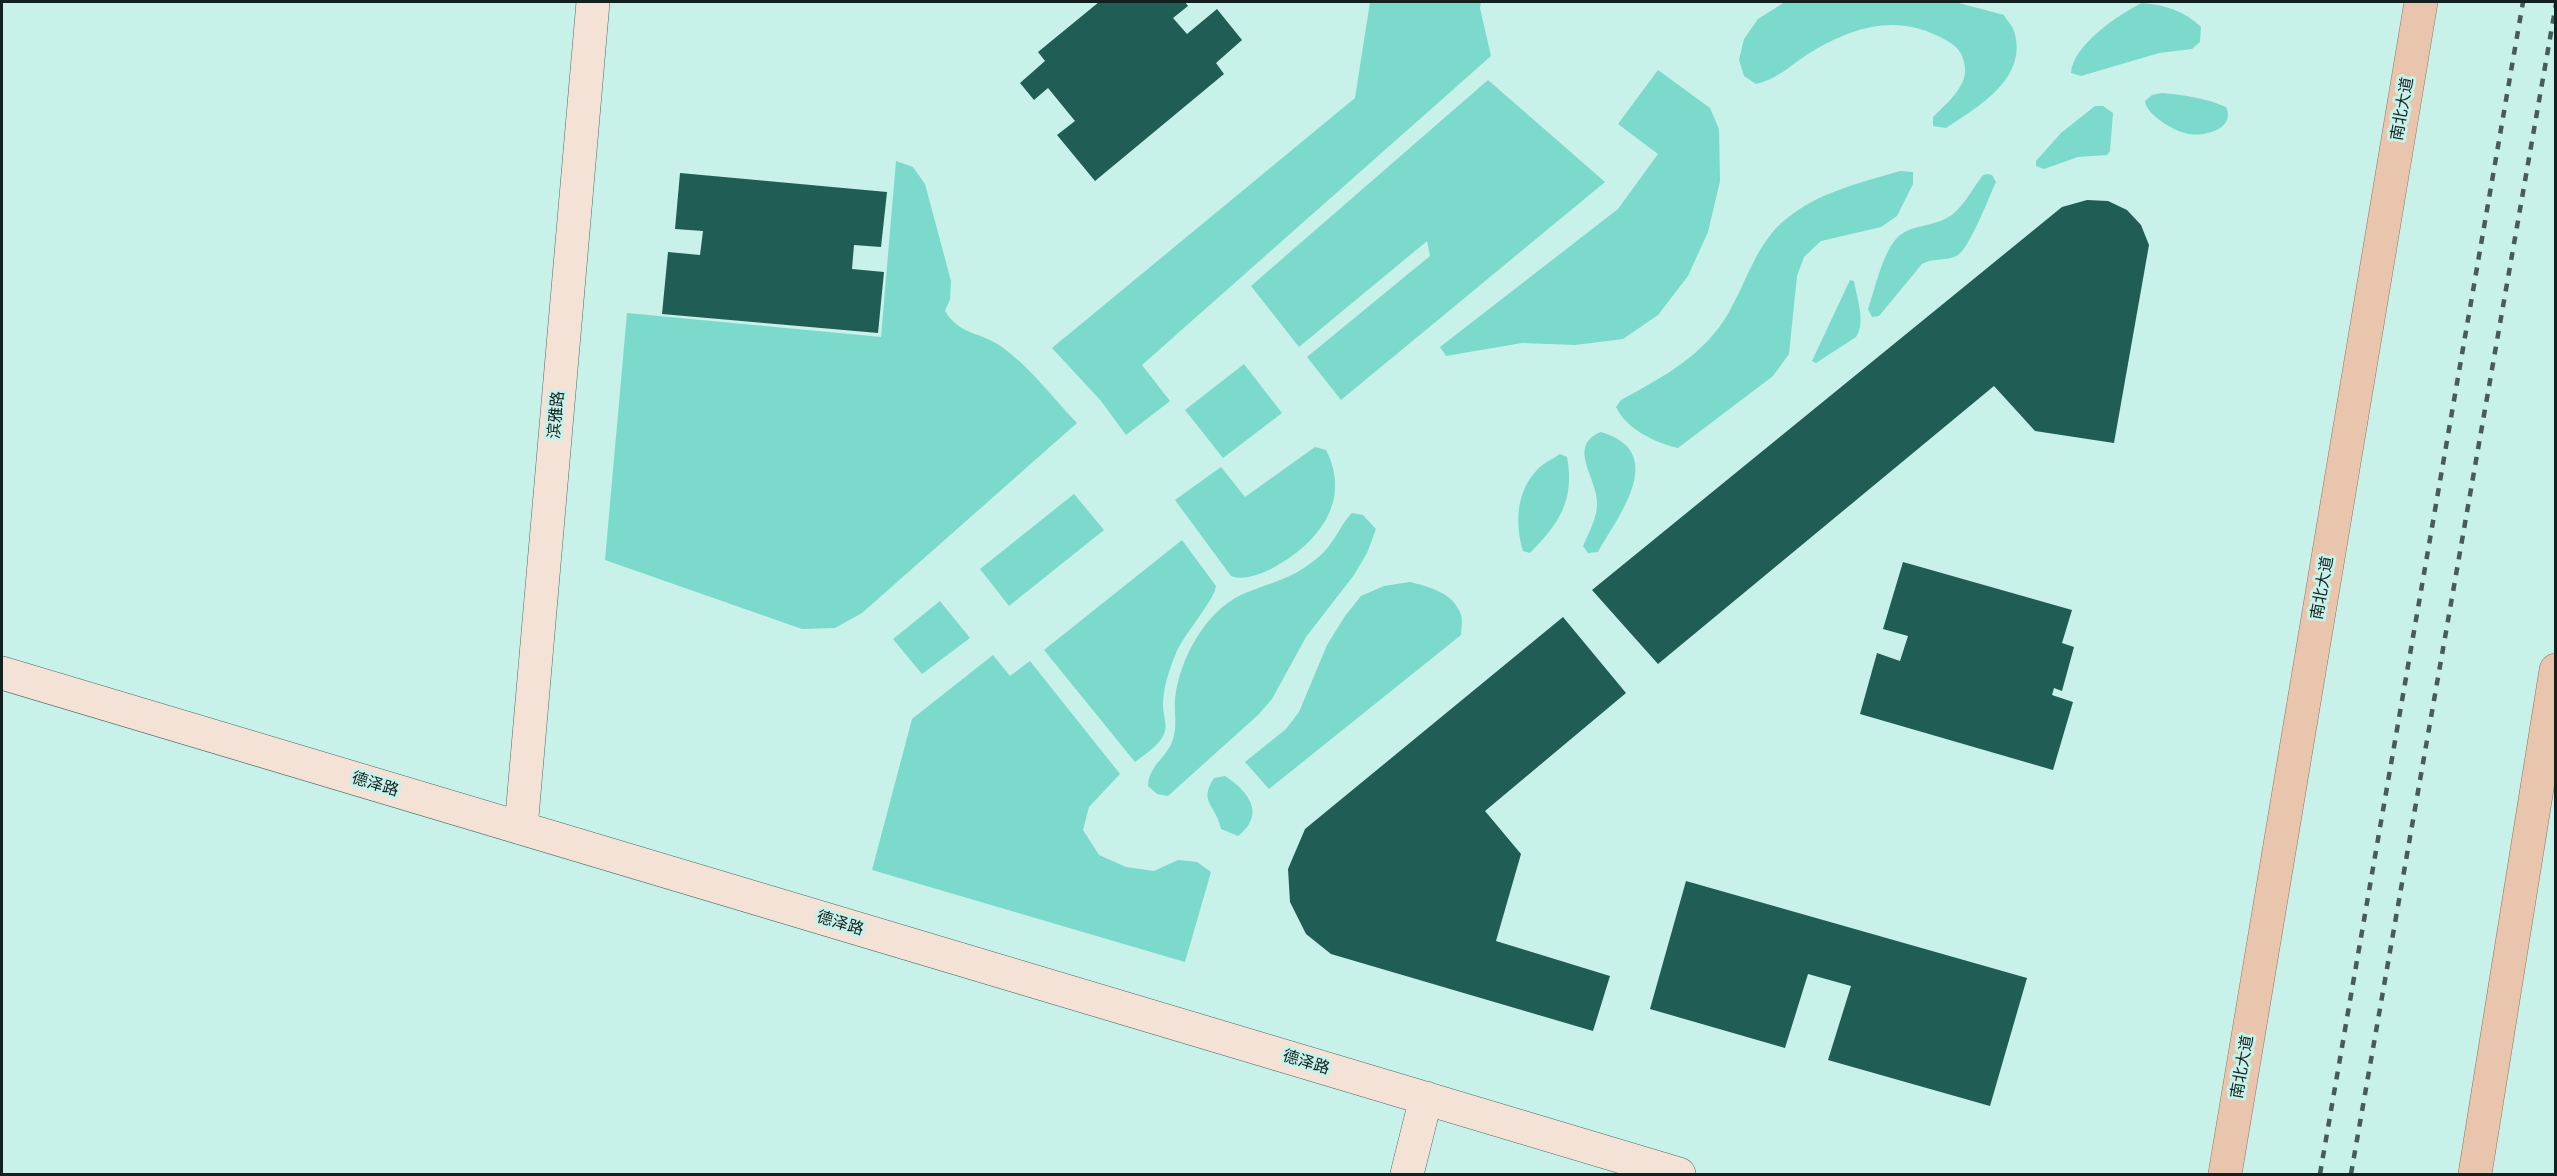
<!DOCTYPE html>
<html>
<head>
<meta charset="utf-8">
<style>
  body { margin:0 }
  #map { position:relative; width:2557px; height:1176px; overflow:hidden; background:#c7f1e9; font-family:"Varela Round",sans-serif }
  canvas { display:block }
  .frame { position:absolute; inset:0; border:3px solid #12211f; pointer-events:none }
</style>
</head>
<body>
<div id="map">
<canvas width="2557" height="1176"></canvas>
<div class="frame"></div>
</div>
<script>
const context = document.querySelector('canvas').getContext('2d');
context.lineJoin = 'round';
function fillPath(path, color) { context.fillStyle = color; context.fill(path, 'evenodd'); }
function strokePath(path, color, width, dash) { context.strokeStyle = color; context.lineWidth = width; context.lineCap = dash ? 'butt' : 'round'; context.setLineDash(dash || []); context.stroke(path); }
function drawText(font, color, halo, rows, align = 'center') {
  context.font = font + ' "Varela Round","Noto Sans SC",sans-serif'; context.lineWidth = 6; context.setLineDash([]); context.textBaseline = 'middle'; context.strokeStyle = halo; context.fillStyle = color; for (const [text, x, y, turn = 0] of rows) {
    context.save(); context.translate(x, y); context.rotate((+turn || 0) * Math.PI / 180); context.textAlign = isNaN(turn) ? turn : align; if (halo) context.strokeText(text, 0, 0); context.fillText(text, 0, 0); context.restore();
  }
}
fillPath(new Path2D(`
  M 1370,2 L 1481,2 L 1480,8 L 1491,56 L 1142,365 L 1170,401 L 1126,435 L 1101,401 L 1052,348 L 1355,98 Z
  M 1785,2 L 1955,2 L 2004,15 C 2007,20 2012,26 2014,31 C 2029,78 1978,107 1946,128 L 1933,126 L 1933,117 C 1945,105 1967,87 1965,68 C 1963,49 1954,44 1938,36 C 1893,13 1848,29 1808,54 C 1790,66 1777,79 1756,84 L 1744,76 L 1739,60 L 1744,39 L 1758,19 Z
  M 2142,3 C 2165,5 2185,11 2201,27 L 2200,42 L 2192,49 L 2159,53 L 2081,76 L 2071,73 C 2073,45 2119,14 2142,3 Z
  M 1658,70 L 1710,108 L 1719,129 L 1720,181 L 1708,232 L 1688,276 L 1658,315 L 1623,339 L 1575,345 L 1522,343 L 1446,356 L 1440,347 L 1618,209 L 1658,154 L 1618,124 Z
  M 1488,80 L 1605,182 L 1341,400 L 1307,357 L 1430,256 L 1427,241 L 1299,347 L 1251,286 Z
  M 2162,93 C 2184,95 2206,98 2226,107 C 2236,128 2206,137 2189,134 C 2175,132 2146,115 2145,101 L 2152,95 Z
  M 2095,106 L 2103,106 L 2113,113 L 2110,151 L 2107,155 L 2078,157 L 2044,169 L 2036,166 L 2036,161 L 2061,133 Z
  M 896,161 L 913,167 L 925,184 L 951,281 L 950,299 L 945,311 C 960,336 982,332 1002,347 C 1030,367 1053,398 1077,423 L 862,613 L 835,628 L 802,629 L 605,560 L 627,313 L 881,337 Z
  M 1900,171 L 1913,172 L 1913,184 L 1897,216 L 1881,227 L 1821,241 L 1804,257 L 1797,276 L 1789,354 L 1773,376 L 1678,448 C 1656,443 1626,429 1616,407 L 1621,400 C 1663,377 1705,355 1729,312 C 1747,281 1757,242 1786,219 C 1819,192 1860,183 1900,171 Z
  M 1987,174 L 1992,175 L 1996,182 C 1989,197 1970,247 1958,255 C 1947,262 1933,257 1922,264 L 1879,316 L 1872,317 L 1868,309 C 1875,289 1882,255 1896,239 C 1908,225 1931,227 1947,218 C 1962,210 1973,188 1983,175 Z
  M 1850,280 L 1854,281 C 1857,299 1866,322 1856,337 L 1816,363 L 1812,361 Z
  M 1244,364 L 1282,413 L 1223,458 L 1185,410 Z
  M 1601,432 C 1669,452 1619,515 1598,552 L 1588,553 L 1583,546 C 1589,532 1598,517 1597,501 C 1596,477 1567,445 1601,432 Z
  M 1315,447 L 1326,450 C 1353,503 1316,545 1271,569 C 1260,574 1243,581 1231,576 L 1175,500 L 1221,467 L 1245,497 Z
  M 1560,454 L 1567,457 C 1575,500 1559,524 1530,553 L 1523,551 C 1515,523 1516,492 1537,470 C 1543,463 1553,459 1560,454 Z
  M 1074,494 L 1104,530 L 1009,606 L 980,569 Z
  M 1352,513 L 1363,515 L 1376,529 L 1367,553 L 1354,575 L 1306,637 L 1272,699 L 1258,715 L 1168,796 L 1157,794 L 1148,786 C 1149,763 1170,757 1174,735 C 1177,724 1174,711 1175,699 C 1179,660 1205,612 1241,595 C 1262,585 1285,581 1304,568 C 1313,562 1326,552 1331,543 C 1339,533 1342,523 1352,513 Z
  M 1182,540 L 1216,586 C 1214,601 1184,634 1176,653 C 1169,670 1163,688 1163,706 C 1163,715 1168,726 1164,734 C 1159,746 1145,754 1135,762 L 1044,650 Z
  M 1410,582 C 1430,587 1454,593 1461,615 C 1463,620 1461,629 1461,635 L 1269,789 L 1245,762 L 1286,729 L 1299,712 L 1327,645 L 1345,616 L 1361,596 L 1384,586 Z
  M 940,601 L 970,638 L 922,674 L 893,639 Z
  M 993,655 L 1010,676 L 1030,661 L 1120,774 L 1089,807 L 1083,830 L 1099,855 L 1126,867 L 1154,871 L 1178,860 L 1197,862 L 1211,872 L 1185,962 L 872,870 L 912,719 Z
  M 1225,776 C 1249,792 1266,814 1238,836 L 1221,829 C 1216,804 1198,803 1214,778 Z`), '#7bdacb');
fillPath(new Path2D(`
  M 1099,2 L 1185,2 L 1188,6 L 1173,18 L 1187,34 L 1217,9 L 1242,40 L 1216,63 L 1224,74 L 1095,181 L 1057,135 L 1075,121 L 1048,88 L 1034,100 L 1020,83 L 1045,61 L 1038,52 Z
  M 680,173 L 887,192 L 881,247 L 854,245 L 852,269 L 884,272 L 878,333 L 662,314 L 668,252 L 700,255 L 703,231 L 675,229 Z
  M 2087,200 L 2108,201 L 2127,210 L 2141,225 L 2149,245 L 2114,443 L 2035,431 L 1994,386 L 1658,664 L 1592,590 L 2062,207 Z
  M 1903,562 L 2072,610 L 2062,643 L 2074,647 L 2062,691 L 2054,688 L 2052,695 L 2073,702 L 2053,770 L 1860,714 L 1877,653 L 1900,661 L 1908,636 L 1883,629 Z
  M 1563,617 L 1626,693 L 1485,811 L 1521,854 L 1496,941 L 1610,976 L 1593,1031 L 1331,954 L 1306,934 L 1290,902 L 1288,869 L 1305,829 Z
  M 1686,881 L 2027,978 L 1990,1106 L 1828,1060 L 1851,986 L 1808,974 L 1785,1048 L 1650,1009 Z`), '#205d54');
const secondary = new Path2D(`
  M 2,673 L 1679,1174
  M 521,828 L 593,2
  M 1407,1174 L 1426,1098`);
const primary = new Path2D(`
  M 2225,1174 L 2421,2
  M 2475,1174 L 2556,670`);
strokePath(secondary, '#486e67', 34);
strokePath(primary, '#957258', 34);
strokePath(secondary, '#f4e2d6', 33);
strokePath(primary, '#e9c5ad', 33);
strokePath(new Path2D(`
  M 2320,1174 L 2523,2
  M 2351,1174 L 2556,4`), '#465c59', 4.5, [8, 8]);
drawText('16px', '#12211f', '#c7f1e9', [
  ["南北大道",2403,109,-80],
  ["滨雅路",557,415,-85],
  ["南北大道",2323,588,-80],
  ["德泽路",375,785,17],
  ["德泽路",840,924,17],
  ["德泽路",1306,1063,17],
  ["南北大道",2243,1067,-80]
]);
</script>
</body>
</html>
